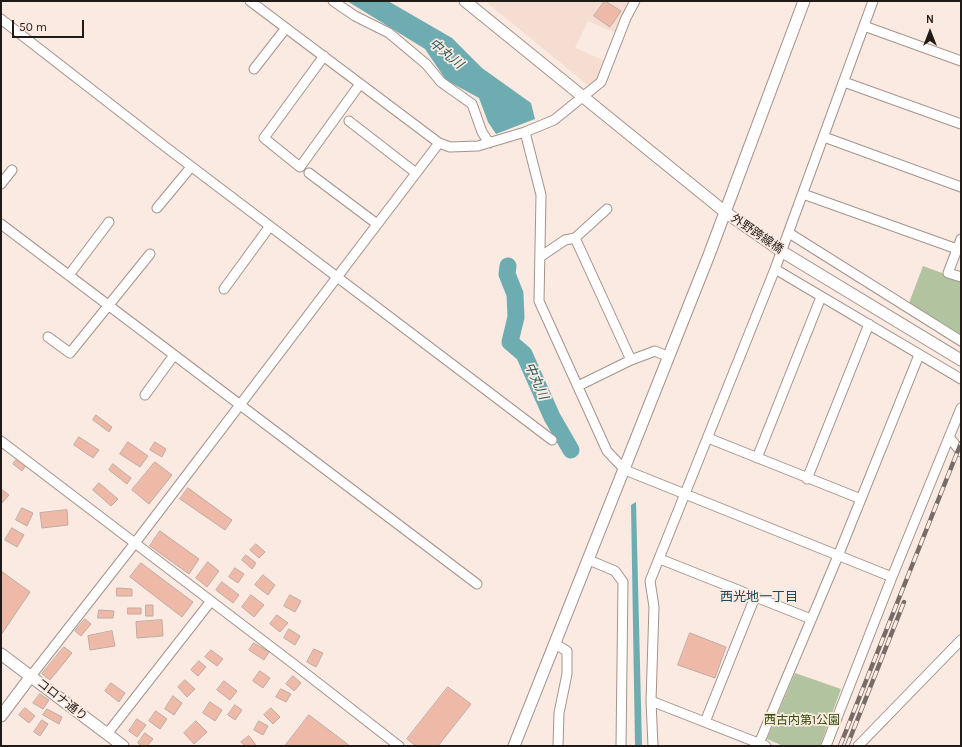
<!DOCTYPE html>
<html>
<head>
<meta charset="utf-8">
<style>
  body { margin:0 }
  #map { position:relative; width:962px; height:747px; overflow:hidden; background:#fbeae1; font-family:Karla,sans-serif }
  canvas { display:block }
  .frame { position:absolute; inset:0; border:2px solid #211b18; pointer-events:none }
  .north { position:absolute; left:910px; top:12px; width:40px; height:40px; -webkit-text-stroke:3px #fbeae1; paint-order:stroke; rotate:0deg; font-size:11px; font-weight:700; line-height:16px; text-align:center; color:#211b18 }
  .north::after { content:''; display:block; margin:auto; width:14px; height:18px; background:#211b18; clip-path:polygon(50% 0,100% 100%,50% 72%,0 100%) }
  .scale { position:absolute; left:12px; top:20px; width:72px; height:18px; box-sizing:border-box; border:2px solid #211b18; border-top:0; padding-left:5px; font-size:12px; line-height:14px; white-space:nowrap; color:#211b18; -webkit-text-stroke:3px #fbeae1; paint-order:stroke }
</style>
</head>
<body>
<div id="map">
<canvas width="962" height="747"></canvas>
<div class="frame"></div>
<div class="north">N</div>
<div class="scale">50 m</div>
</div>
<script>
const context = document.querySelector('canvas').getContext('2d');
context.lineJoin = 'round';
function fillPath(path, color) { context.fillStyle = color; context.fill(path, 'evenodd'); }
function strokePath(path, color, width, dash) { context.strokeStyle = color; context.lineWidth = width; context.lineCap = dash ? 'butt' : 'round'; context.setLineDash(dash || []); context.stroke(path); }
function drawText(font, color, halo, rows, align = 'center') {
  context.font = font + ' Karla,"Noto Sans JP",sans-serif'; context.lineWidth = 3.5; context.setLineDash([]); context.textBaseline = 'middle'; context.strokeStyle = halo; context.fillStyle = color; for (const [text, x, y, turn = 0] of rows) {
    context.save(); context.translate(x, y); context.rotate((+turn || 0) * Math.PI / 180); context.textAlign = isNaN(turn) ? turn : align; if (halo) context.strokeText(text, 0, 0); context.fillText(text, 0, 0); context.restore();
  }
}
fillPath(new Path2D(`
  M 485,1 L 631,1 L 617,33 L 588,21 L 575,48 L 606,61 L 600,79 L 590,87 Z`), '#f6ddd2');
fillPath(new Path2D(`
  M 923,266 L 961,280 L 961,336 L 909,303 Z
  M 795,673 L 841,689 L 820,746 L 783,746 L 767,739 Z`), '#b1c49f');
fillPath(new Path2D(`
  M 347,1 L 388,1 L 452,38 L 482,68 L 531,103 L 535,119 L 496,134 L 488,122 L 479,98 L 446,80 L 425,49 Z
  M 636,502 L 642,746 L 635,746 L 631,505 Z`), '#6dadb1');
strokePath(new Path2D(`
  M 508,266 L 507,274 L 515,294 L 516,317 L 510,342 L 524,354 L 552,417 L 571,450`), '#6dadb1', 17);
const building = new Path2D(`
  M 605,1 L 621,11 L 610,27 L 594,16 Z
  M 96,415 L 112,427 L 109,432 L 93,420 Z
  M 79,437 L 99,450 L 93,458 L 74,445 Z
  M 128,442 L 148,456 L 140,467 L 120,454 Z
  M 155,442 L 166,449 L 162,457 L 150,450 Z
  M 18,458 L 26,465 L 22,471 L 13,464 Z
  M 155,462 L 172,475 L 149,504 L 132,490 Z
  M 113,464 L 131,478 L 127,484 L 109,470 Z
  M 99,483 L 118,499 L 111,506 L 93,490 Z
  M 188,488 L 232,520 L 225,530 L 180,499 Z
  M 1,489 L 9,495 L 1,504 Z
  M 22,508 L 33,513 L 27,526 L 16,520 Z
  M 67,510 L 68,525 L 42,528 L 40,513 Z
  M 12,528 L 24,535 L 17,547 L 5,540 Z
  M 160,531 L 199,559 L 189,574 L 150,546 Z
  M 256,544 L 265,552 L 259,558 L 250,550 Z
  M 246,555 L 256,563 L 252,569 L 242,560 Z
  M 208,562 L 219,571 L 207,587 L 196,578 Z
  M 141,563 L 193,602 L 182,617 L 130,577 Z
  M 235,568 L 244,574 L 238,583 L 229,577 Z
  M 1,571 L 30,592 L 1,635 Z
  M 263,575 L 275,585 L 268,595 L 255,585 Z
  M 222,582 L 239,595 L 233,603 L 216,590 Z
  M 117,588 L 132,589 L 132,596 L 117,596 Z
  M 251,595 L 264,605 L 254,617 L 242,607 Z
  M 290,595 L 301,601 L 295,612 L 284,606 Z
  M 146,605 L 153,605 L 153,616 L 146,616 Z
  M 128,608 L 141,608 L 141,614 L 128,614 Z
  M 99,610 L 114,611 L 113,618 L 98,618 Z
  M 277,615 L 288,623 L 280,632 L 270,624 Z
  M 85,619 L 91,624 L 81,636 L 75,631 Z
  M 162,620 L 163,636 L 137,638 L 136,622 Z
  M 289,629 L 300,636 L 295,645 L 284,638 Z
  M 112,631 L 115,646 L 90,650 L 88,636 Z
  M 690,633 L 726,647 L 715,678 L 678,665 Z
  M 254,643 L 269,652 L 264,660 L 249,650 Z
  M 64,647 L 72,653 L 50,680 L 42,674 Z
  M 314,649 L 323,653 L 316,667 L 307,662 Z
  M 211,650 L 223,659 L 217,666 L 205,657 Z
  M 199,661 L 206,667 L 198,676 L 191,670 Z
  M 260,671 L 270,678 L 263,688 L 253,681 Z
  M 293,676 L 301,683 L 294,691 L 286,684 Z
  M 185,680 L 195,689 L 187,697 L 178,687 Z
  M 224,681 L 237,691 L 230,700 L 217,690 Z
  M 111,683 L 125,693 L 119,702 L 105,691 Z
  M 448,687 L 471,704 L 438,746 L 416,746 L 407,739 Z
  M 281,689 L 291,694 L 286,702 L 276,697 Z
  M 40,694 L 49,700 L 43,709 L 33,703 Z
  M 173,696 L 182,703 L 174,715 L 165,709 Z
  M 210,702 L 222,710 L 215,721 L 203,713 Z
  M 235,705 L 242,710 L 235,720 L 228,715 Z
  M 25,708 L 35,716 L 29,723 L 19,715 Z
  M 271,708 L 280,717 L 273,724 L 264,715 Z
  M 47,709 L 62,717 L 59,724 L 43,715 Z
  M 156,711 L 167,719 L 160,729 L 149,721 Z
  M 309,715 L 350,746 L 285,746 Z
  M 137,719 L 146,725 L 137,737 L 129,731 Z
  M 42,720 L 48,724 L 40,736 L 34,732 Z
  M 196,721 L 207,732 L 194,744 L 184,733 Z
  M 259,721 L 268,726 L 263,735 L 254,730 Z
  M 145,733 L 153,739 L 147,746 L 141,746 L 138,743 Z
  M 249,736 L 256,745 L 255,746 L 245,746 L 241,742 Z`);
fillPath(building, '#eebaa7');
strokePath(building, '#bdaca5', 1);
const minor = new Path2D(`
  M 250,1 L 439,143 L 450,147 L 478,146 L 525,132 L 554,120 L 601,82 L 626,18 L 635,1
  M 333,1 L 355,16 L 389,33 L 426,64 L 441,82 L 472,104 L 482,132 L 489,143
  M 873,1 L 775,269 L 961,379
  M 1,19 L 167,148 L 552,440
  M 864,26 L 961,61
  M 324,56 L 264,138 L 300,167 L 360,84
  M 254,69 L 286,28
  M 844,82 L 961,124
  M 349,121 L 416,173
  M 525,132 L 541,195 L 539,301 L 607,451 L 625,470 L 892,577
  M 824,137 L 961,187
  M 309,173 L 377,224
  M 1,184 L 12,170
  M 803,194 L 957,249
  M 157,208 L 191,167
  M 1,224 L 477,584
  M 789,233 L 961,341
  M 575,238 L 631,360
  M 961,239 L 948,273 L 961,277
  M 540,257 L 565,240 L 575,238 L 607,209
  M 69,275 L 109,222
  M 224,289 L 270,226
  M 48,337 L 70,353 L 150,254
  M 578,386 L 631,360 L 655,351 L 669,357
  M 145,395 L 174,355
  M 949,437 L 961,452
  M 708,438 L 861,499
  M 1,441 L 295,665 L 399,746
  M 757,458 L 821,297
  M 807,479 L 869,324
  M 660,559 L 811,619
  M 589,560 L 615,571 L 623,582 L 621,746
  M 555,644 L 567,651 L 567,674 L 559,713 L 558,746
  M 31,676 L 135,543 L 439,143
  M 651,701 L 766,746
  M 705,722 L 755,597
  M 107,734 L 211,601
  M 653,746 L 651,701 L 654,607 L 650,581 L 775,269
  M 758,746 L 838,556 L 919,355
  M 826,746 L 892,577 L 961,408
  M 858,746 L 961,640`);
const tertiary = new Path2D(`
  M 465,1 L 725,212 L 781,251 L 961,360
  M 1,654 L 123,746
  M 1,716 L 31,676
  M 514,746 L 709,255 L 804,1`);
strokePath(minor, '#a3938c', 11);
strokePath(tertiary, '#a3938c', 13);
strokePath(minor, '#fff', 9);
strokePath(tertiary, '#fff', 11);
const rail = new Path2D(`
  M 840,746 L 961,443
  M 847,746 L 904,602`);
strokePath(rail, '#776c67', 4.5);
strokePath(rail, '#fbeae1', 3, [9]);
drawText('12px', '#211b18', '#fbeae1', [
  ["外野跨線橋",757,234,34],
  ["コロナ通り",62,700,38]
]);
drawText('12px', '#304b07', '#fbeae1', [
  ["西古内第1公園",802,721]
]);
drawText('italic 13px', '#275d61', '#fbeae1', [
  ["中丸川",446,54,39],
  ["中丸川",536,381,66]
]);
drawText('13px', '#174c5b', '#fbeae1', [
  ["西光地一丁目",759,597]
]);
</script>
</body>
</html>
